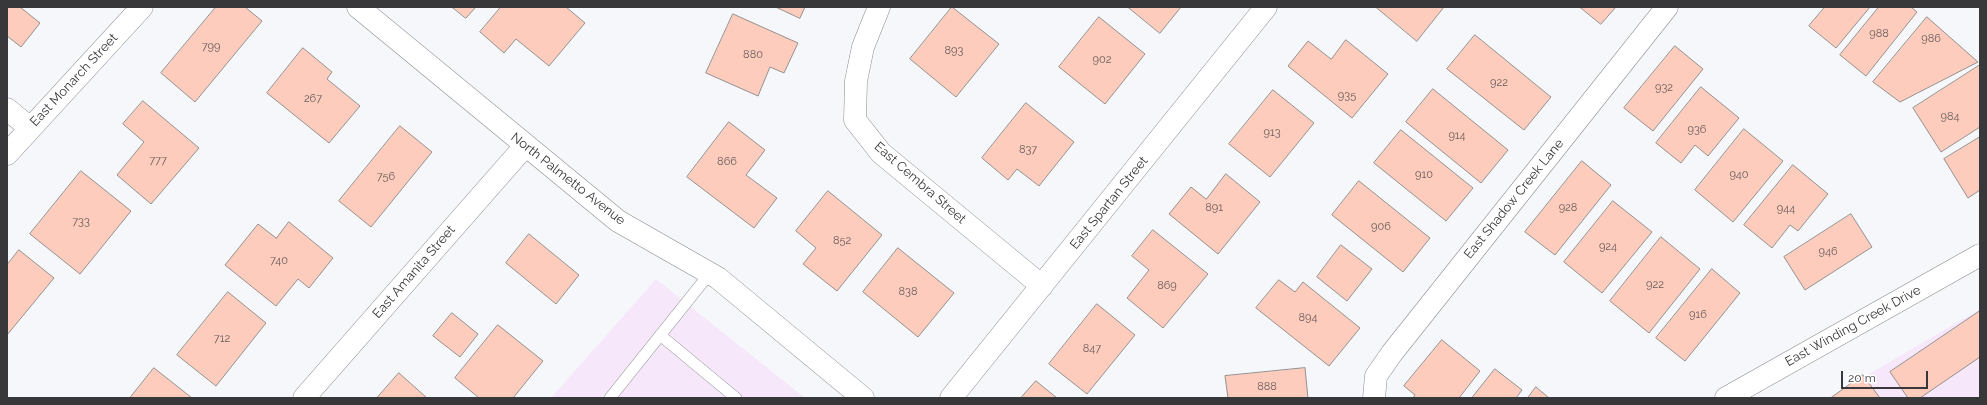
<!DOCTYPE html>
<html>
<head>
<meta charset="utf-8">
<style>
  body { margin:0 }
  #map { position:relative; width:1987px; height:405px; overflow:hidden; background:#f6f7fa; font-family:Raleway,sans-serif }
  canvas { display:block }
  .frame { position:absolute; inset:0; border:8px solid #38383a; pointer-events:none }
  .scale { position:absolute; left:1841px; top:371px; width:87px; height:18px; box-sizing:border-box; border:2px solid #38383a; border-top:0; padding-left:5px; font-size:12px; line-height:14px; white-space:nowrap; color:#38383a; -webkit-text-stroke:3px #fff; paint-order:stroke }
</style>
</head>
<body>
<div id="map">
<canvas width="1987" height="405"></canvas>
<div class="frame"></div>
<div class="scale">20 m</div>
</div>
<script>
const context = document.querySelector('canvas').getContext('2d');
context.lineJoin = 'round';
function fillPath(path, color) { context.fillStyle = color; context.fill(path, 'evenodd'); }
function strokePath(path, color, width, dash) { context.strokeStyle = color; context.lineWidth = width; context.lineCap = dash ? 'butt' : 'round'; context.setLineDash(dash || []); context.stroke(path); }
function drawText(font, color, halo, rows, align = 'center') {
  context.font = font + ' Raleway,sans-serif'; context.lineWidth = 3.5; context.setLineDash([]); context.textBaseline = 'middle'; context.strokeStyle = halo; context.fillStyle = color; for (const [text, x, y, turn = 0] of rows) {
    context.save(); context.translate(x, y); context.rotate((+turn || 0) * Math.PI / 180); context.textAlign = isNaN(turn) ? turn : align; if (halo) context.strokeText(text, 0, 0); context.fillText(text, 0, 0); context.restore();
  }
}
fillPath(new Path2D(`
  M 656,279 L 805,398 L 551,398 Z
  M 1980,309 L 1980,398 L 1828,398 Z`), '#f7e7fa');
const building = new Path2D(`
  M 7,7 L 20,7 L 40,23 L 21,47 L 7,36 Z
  M 216,7 L 245,7 L 262,21 L 195,102 L 161,73 Z
  M 452,7 L 476,7 L 466,18 Z
  M 501,7 L 566,7 L 585,23 L 549,66 L 516,39 L 504,53 L 480,32 Z
  M 776,7 L 805,7 L 800,18 Z
  M 952,7 L 999,44 L 956,97 L 910,59 Z
  M 1128,7 L 1181,7 L 1160,33 Z
  M 1376,7 L 1444,7 L 1417,41 Z
  M 1580,7 L 1616,7 L 1601,24 Z
  M 1825,7 L 1870,7 L 1836,48 L 1809,26 Z
  M 1879,7 L 1911,7 L 1917,12 L 1866,76 L 1840,55 Z
  M 733,14 L 798,43 L 784,73 L 770,67 L 758,96 L 706,73 Z
  M 1099,17 L 1145,54 L 1105,104 L 1059,67 Z
  M 1927,17 L 1978,62 L 1900,102 L 1873,82 Z
  M 1475,35 L 1551,97 L 1524,130 L 1447,69 Z
  M 1346,40 L 1388,74 L 1352,118 L 1288,66 L 1308,41 L 1331,59 Z
  M 1675,46 L 1703,69 L 1653,131 L 1624,108 Z
  M 303,48 L 332,72 L 327,79 L 360,106 L 329,143 L 267,93 Z
  M 1980,65 L 1980,127 L 1941,152 L 1913,108 Z
  M 1701,87 L 1739,118 L 1708,156 L 1695,145 L 1681,163 L 1656,143 Z
  M 1433,89 L 1508,150 L 1481,183 L 1406,122 Z
  M 1273,90 L 1314,123 L 1270,177 L 1229,144 Z
  M 143,101 L 199,148 L 151,204 L 117,175 L 144,142 L 123,124 Z
  M 1026,103 L 1074,142 L 1039,186 L 1017,169 L 1008,180 L 982,158 Z
  M 729,122 L 765,150 L 746,175 L 777,198 L 754,228 L 687,177 Z
  M 400,126 L 432,152 L 371,227 L 339,201 Z
  M 1744,129 L 1783,161 L 1733,222 L 1695,190 Z
  M 1401,130 L 1473,188 L 1446,221 L 1374,163 Z
  M 1980,137 L 1980,190 L 1968,198 L 1944,159 Z
  M 1582,161 L 1611,185 L 1555,255 L 1525,232 Z
  M 1793,165 L 1828,194 L 1798,231 L 1790,225 L 1772,248 L 1744,225 Z
  M 81,171 L 131,211 L 80,274 L 30,234 Z
  M 1226,174 L 1260,202 L 1218,254 L 1169,214 L 1191,187 L 1206,199 Z
  M 1359,181 L 1430,238 L 1403,272 L 1332,215 Z
  M 828,191 L 882,235 L 837,291 L 803,264 L 816,248 L 796,231 Z
  M 1613,201 L 1652,232 L 1602,293 L 1564,262 Z
  M 1851,214 L 1872,247 L 1805,290 L 1784,257 Z
  M 289,222 L 333,258 L 309,288 L 298,279 L 276,306 L 225,265 L 258,224 L 276,238 Z
  M 1153,230 L 1208,274 L 1163,328 L 1127,298 L 1149,270 L 1132,256 Z
  M 529,234 L 579,275 L 556,304 L 506,263 Z
  M 1661,237 L 1700,269 L 1649,333 L 1610,301 Z
  M 1341,245 L 1372,269 L 1347,301 L 1317,277 Z
  M 898,248 L 954,293 L 918,337 L 863,292 Z
  M 19,250 L 54,278 L 7,335 L 7,265 Z
  M 1712,269 L 1740,293 L 1685,361 L 1656,338 Z
  M 1279,280 L 1295,292 L 1303,282 L 1360,328 L 1329,366 L 1256,308 Z
  M 228,292 L 266,323 L 216,386 L 177,355 Z
  M 1097,304 L 1135,335 L 1087,394 L 1049,364 Z
  M 1980,311 L 1980,357 L 1920,398 L 1908,398 L 1890,372 Z
  M 452,313 L 478,334 L 460,357 L 433,336 Z
  M 498,325 L 543,361 L 513,398 L 479,398 L 455,378 Z
  M 1442,340 L 1480,371 L 1459,398 L 1413,398 L 1415,395 L 1404,386 Z
  M 154,368 L 192,398 L 130,398 Z
  M 1305,368 L 1308,398 L 1228,398 L 1225,376 Z
  M 1495,369 L 1522,390 L 1516,398 L 1472,398 Z
  M 399,373 L 427,398 L 377,398 Z
  M 1863,375 L 1880,398 L 1831,398 Z
  M 1036,381 L 1057,398 L 1021,398 Z
  M 1536,387 L 1549,398 L 1528,398 Z`);
fillPath(building, '#fdccbd');
strokePath(building, '#93908e', 1);
const service = new Path2D(`
  M 660,335 L 736,398
  M 610,398 L 710,273`);
const minor = new Path2D(`
  M 358,7 L 618,221 L 718,278 L 863,398
  M 879,7 L 863,47 L 856,81 L 855,120 L 881,153 L 1042,286
  M 7,109 L 30,128
  M 7,154 L 142,7
  M 304,398 L 525,146
  M 951,398 L 1266,7
  M 1374,398 L 1376,376 L 1392,353 L 1667,7
  M 1726,398 L 1980,255`);
strokePath(service, '#898a8d', 12);
strokePath(minor, '#898a8d', 23);
strokePath(service, '#fff', 11);
strokePath(minor, '#fff', 22);
drawText('11px', '#695d5b', null, [
  ["988",1879,34],
  ["986",1931,39],
  ["799",211,47],
  ["893",954,51],
  ["880",753,55],
  ["902",1102,60],
  ["922",1499,83],
  ["932",1664,88],
  ["935",1347,96],
  ["267",313,99],
  ["984",1950,117],
  ["936",1697,130],
  ["913",1272,133],
  ["914",1457,136],
  ["837",1028,150],
  ["777",158,161],
  ["866",727,162],
  ["910",1424,175],
  ["940",1739,175],
  ["756",386,177],
  ["891",1214,208],
  ["928",1568,208],
  ["944",1786,209],
  ["733",81,222],
  ["906",1381,227],
  ["852",842,241],
  ["924",1608,247],
  ["946",1828,252],
  ["740",279,261],
  ["922",1655,285],
  ["869",1167,286],
  ["838",908,292],
  ["916",1698,315],
  ["894",1308,318],
  ["712",222,339],
  ["847",1092,349],
  ["888",1267,387]
]);
drawText('13px', '#38383a', '#fff', [
  ["East Monarch Street",74,80,-47],
  ["North Palmetto Avenue",568,179,38],
  ["East Cembra Street",920,183,41],
  ["East Shadow Creek Lane",1514,199,-51],
  ["East Spartan Street",1109,203,-51],
  ["East Amanita Street",414,272,-49],
  ["East Winding Creek Drive",1853,326,-29]
]);
</script>
</body>
</html>
